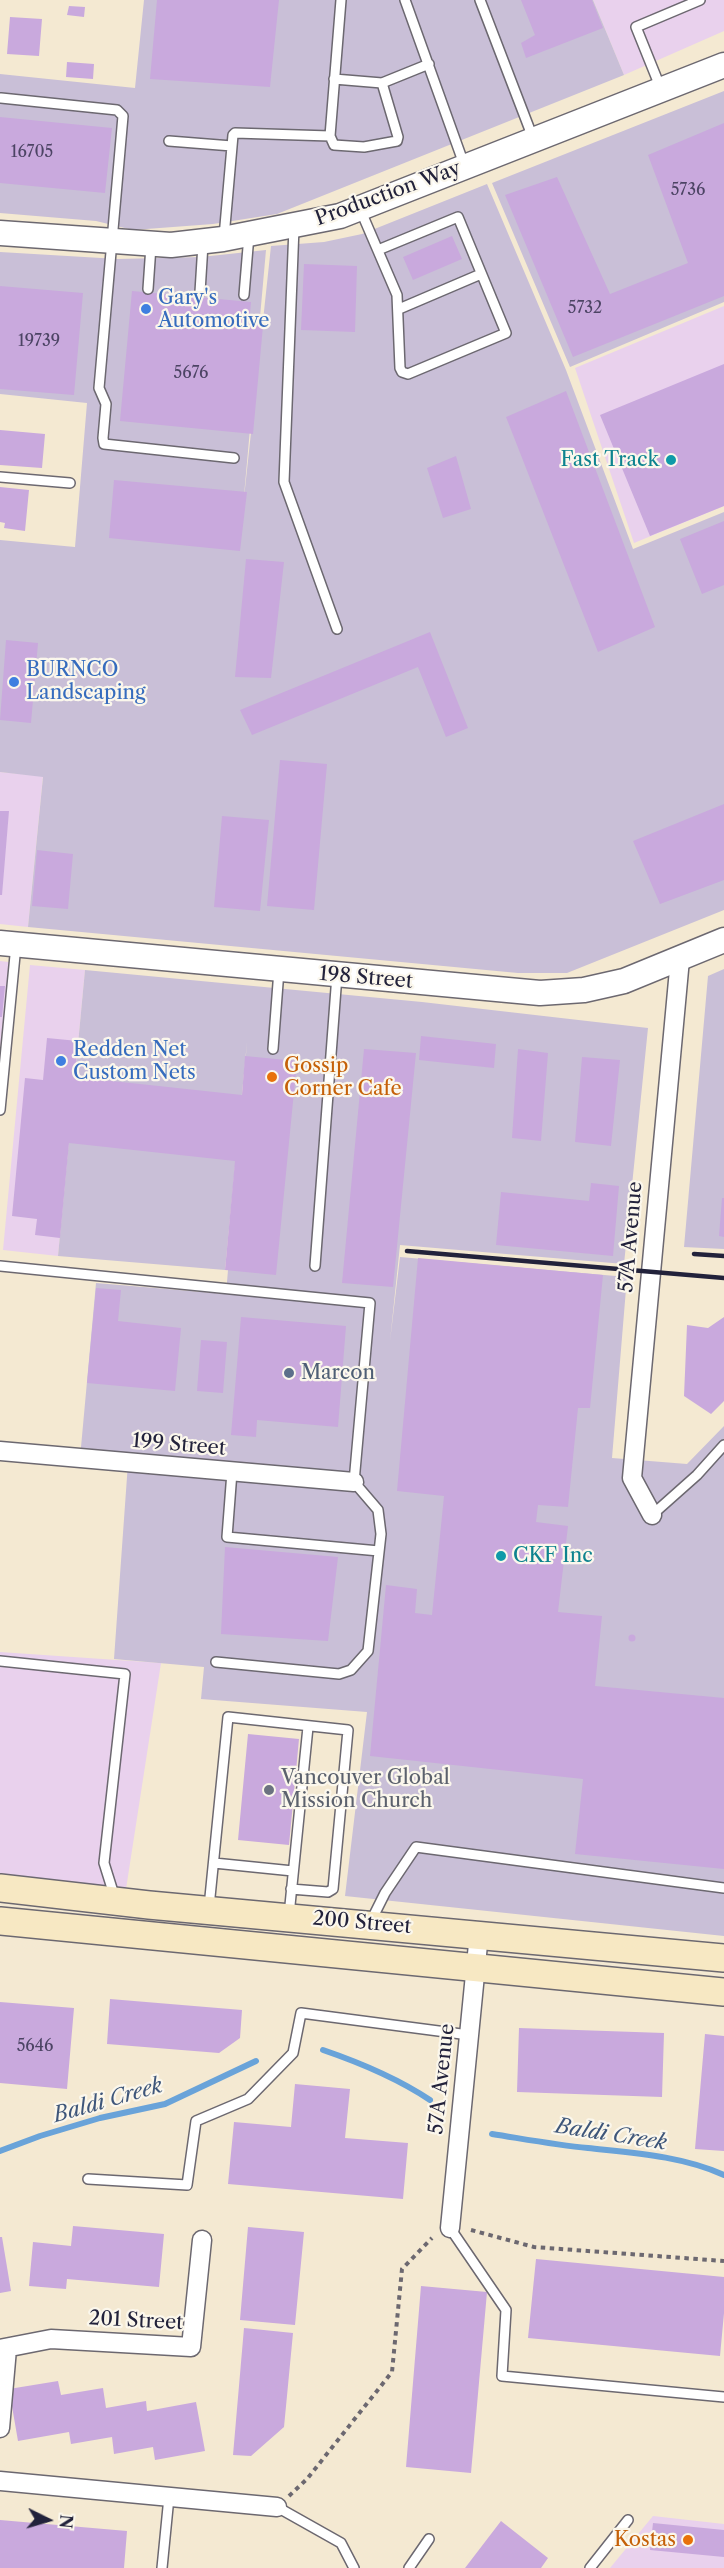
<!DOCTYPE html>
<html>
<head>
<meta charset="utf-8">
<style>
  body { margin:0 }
  #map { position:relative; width:724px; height:2568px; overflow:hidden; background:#f4e9d2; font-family:"Libre Caslon Text",serif }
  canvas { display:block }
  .north { position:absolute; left:18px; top:2490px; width:60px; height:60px; -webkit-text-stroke:4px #fbf7ec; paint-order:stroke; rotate:95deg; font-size:16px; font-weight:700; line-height:24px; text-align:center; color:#22223b }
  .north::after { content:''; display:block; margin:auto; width:21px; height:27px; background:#22223b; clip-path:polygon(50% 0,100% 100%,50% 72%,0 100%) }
</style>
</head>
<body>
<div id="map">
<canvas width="724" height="2568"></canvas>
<div class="north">N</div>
</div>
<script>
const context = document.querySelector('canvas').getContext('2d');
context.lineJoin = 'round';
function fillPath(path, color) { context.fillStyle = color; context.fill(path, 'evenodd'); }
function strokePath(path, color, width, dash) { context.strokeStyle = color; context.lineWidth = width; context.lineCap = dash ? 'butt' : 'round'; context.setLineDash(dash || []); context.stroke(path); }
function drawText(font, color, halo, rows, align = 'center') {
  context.font = font + ' "Libre Caslon Text",serif'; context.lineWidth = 4.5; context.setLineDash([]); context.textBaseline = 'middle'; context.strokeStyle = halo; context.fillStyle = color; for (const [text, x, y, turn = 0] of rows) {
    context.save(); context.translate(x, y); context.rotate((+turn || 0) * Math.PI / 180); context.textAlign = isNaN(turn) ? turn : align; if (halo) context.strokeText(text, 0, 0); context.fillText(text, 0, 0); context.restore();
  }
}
fillPath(new Path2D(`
  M 593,0 L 724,0 L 724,31 L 624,75 Z
  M 724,306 L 724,506 L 634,543 L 575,368 Z
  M 0,772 L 43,776 L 28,927 L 0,924 Z
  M 0,961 L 9,962 L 0,1052 Z
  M 30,965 L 85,970 L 58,1256 L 3,1250 Z
  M 0,1652 L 161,1663 L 126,1889 L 0,1877 Z
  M 653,2516 L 724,2524 L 724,2568 L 610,2568 Z`), '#e9d1ed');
fillPath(new Path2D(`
  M 144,0 L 593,0 L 624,75 L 277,214 L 213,224 L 133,230 L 96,221 L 0,213 L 0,74 L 135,88 Z
  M 724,91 L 724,302 L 570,367 L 492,183 Z
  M 487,184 L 566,370 L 633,549 L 724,512 L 724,910 L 567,973 L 518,973 L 28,927 L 43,777 L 0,772 L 0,540 L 75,547 L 87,403 L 0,394 L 0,252 L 118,259 L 201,257 L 266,250 L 243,507 L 271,246 L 324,242 L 362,234 Z
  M 724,969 L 724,1249 L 684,1247 L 708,976 Z
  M 85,970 L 422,1002 L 648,1028 L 624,1264 L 400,1245 L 390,1341 L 400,1257 L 627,1277 L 612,1458 L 687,1464 L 724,1426 L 724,1936 L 345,1896 L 367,1712 L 201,1699 L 204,1667 L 114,1659 L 128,1463 L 80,1458 L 96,1283 L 226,1294 L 247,1042 L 225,1270 L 58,1256 Z`), '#c9bfd7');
strokePath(new Path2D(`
  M 323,2050 C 361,2063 397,2078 430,2100
  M 492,2134 C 524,2139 556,2145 588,2148 C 634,2153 682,2156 724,2175
  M 0,2151 L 40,2136 L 100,2118 L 165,2104 L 256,2061`), '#69a3d9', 6);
fillPath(new Path2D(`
  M 157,0 L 279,0 L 270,87 L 150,79 Z
  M 521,0 L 592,0 L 603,28 L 526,58 L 521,43 L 535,35 Z
  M 69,6 L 85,7 L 84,17 L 67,15 Z
  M 10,17 L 42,19 L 39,56 L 7,54 Z
  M 67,62 L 94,64 L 93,79 L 66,77 Z
  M 0,117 L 112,128 L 105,193 L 0,183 Z
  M 724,123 L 724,296 L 573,357 L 505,195 L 557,177 L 610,294 L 688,263 L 648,155 Z
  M 452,236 L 462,259 L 413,280 L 403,257 Z
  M 304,264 L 357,266 L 355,332 L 301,330 Z
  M 0,286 L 83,293 L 74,395 L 0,389 Z
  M 132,291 L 251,302 L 249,325 L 263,326 L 253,434 L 120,421 Z
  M 724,364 L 724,506 L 650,536 L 600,415 Z
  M 566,391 L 655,627 L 598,652 L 506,417 Z
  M 0,430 L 45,434 L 42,468 L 0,465 Z
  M 456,456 L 471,509 L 443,518 L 427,468 Z
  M 114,480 L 247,492 L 240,551 L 109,538 Z
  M 0,487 L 29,490 L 25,531 L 4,528 L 5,523 L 0,522 Z
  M 724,521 L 724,585 L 702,594 L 680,539 Z
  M 246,559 L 284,562 L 271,678 L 235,677 Z
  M 430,632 L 468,728 L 446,737 L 418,667 L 252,735 L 240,710 Z
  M 6,640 L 38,643 L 31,723 L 0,720 Z
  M 280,760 L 327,764 L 314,910 L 267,906 Z
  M 724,804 L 724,880 L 660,904 L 633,841 Z
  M 0,811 L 9,811 L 2,895 L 0,895 Z
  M 222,816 L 269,820 L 260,911 L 214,907 Z
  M 37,850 L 73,854 L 68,909 L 32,906 Z
  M 0,986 L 5,986 L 2,1017 L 0,1017 Z
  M 421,1036 L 496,1044 L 494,1068 L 419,1060 Z
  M 47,1038 L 78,1041 L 75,1077 L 242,1095 L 245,1056 L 297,1061 L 276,1275 L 225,1270 L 235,1161 L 69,1143 L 60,1238 L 35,1235 L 37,1219 L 12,1216 L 25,1078 L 43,1080 Z
  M 364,1049 L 416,1053 L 393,1287 L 342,1283 Z
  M 518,1049 L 548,1053 L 541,1141 L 512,1138 Z
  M 582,1057 L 620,1060 L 611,1146 L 575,1142 Z
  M 591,1183 L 619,1186 L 613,1256 L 496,1245 L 501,1192 L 589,1201 Z
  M 722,1198 L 724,1198 L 724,1237 L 719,1236 Z
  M 418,1258 L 603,1275 L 590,1408 L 578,1408 L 568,1507 L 538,1505 L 536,1522 L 568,1526 L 558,1612 L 602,1616 L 595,1686 L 724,1698 L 724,1869 L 575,1854 L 583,1779 L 370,1756 L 386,1585 L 417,1589 L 415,1613 L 432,1615 L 444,1496 L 397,1491 Z
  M 96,1288 L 121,1290 L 118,1321 L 181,1328 L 175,1391 L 87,1383 Z
  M 241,1317 L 346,1326 L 338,1427 L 257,1420 L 256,1437 L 231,1435 Z
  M 724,1317 L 724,1401 L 711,1414 L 684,1396 L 687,1325 L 708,1328 Z
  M 201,1340 L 227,1342 L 223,1393 L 197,1391 Z
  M 225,1547 L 338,1557 L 328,1641 L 221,1634 Z
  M628.5 1638a3.5 3.5 0 1 1 7 0a3.5 3.5 0 1 1-7 0Z
  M 248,1734 L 299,1739 L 289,1845 L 238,1840 Z
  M 110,1999 L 242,2010 L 240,2038 L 219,2053 L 107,2044 Z
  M 0,2002 L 74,2008 L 67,2089 L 0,2083 Z
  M 519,2028 L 664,2033 L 662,2097 L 517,2092 Z
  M 705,2034 L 724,2036 L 724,2151 L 695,2149 Z
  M 295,2084 L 350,2089 L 345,2138 L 408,2143 L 403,2199 L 228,2184 L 234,2122 L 291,2127 Z
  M 73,2226 L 164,2234 L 159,2287 L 67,2279 L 66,2289 L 29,2286 L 33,2242 L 71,2246 Z
  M 248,2227 L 304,2232 L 295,2325 L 240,2320 Z
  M 0,2237 L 2,2237 L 11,2291 L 0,2293 Z
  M 536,2259 L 724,2277 L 724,2313 L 720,2356 L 528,2338 Z
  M 421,2286 L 487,2292 L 471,2473 L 406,2467 Z
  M 244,2328 L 293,2333 L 284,2427 L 251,2456 L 233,2455 Z
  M 58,2381 L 61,2395 L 103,2388 L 106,2408 L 146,2401 L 147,2411 L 196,2402 L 205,2451 L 155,2460 L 153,2447 L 114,2454 L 112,2437 L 71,2444 L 69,2432 L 18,2441 L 9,2389 Z
  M 0,2520 L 127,2531 L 124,2568 L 0,2568 Z
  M 501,2521 L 548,2558 L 541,2568 L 465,2568 Z
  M 653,2523 L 724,2530 L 724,2557 L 650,2550 Z`), '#c9a9dd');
const service = new Path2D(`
  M 405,0 L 465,167
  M 480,0 L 533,138
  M 334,79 L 382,83 L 429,64
  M 661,89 L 636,27 L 700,0
  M 1,98 L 117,110 L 123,116 L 99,388 L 106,404 L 103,438 L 104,444 L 234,458
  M 330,136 L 334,145 L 364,147 L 397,141 L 398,137 L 382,83
  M 169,141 L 232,146
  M 360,209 L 397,295 L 400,368 L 402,372 L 408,374 L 506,333 L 458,217 L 378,250
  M 294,227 L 284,482 L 337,629
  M 224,237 L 233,135 L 235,133 L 330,136 L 341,0
  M 148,289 L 151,246
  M 200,292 L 203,244
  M 244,295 L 249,235
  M 399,309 L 481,274
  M 0,477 L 70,483
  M 273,1049 L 279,970
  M 0,1110 L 16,945
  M 0,1266 L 370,1303 L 354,1482 L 378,1510 L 381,1534 L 368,1651 L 351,1670 L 339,1674 L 216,1662
  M 315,1266 L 337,975
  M 232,1472 L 227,1537 L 379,1551
  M 652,1515 L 697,1475 L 724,1445
  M 0,1661 L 125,1674 L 104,1863 L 115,1898
  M 214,1863 L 293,1871
  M 209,1907 L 228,1717 L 348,1730 L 333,1889 L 328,1892 L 291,1889
  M 289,1915 L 308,1727
  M 370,1923 L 385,1893 L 416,1847 L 724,1888
  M 88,2179 L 187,2185 L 196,2121 L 248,2099 L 293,2053 L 301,2013 L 469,2035
  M 450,2228 L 506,2310 L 502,2376 L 724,2397
  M 277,2507 L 341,2543 L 354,2568
  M 162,2568 L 169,2497
  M 409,2568 L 429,2539
  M 590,2568 L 628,2520`);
const minor = new Path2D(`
  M 0,1451 L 354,1482
  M 652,1515 L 632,1478 L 680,959
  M 450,2228 L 479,1934
  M 0,2349 L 51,2339 L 191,2347 L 202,2240
  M 0,2428 L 7,2349
  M 0,2481 L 277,2507`);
const tertiary = new Path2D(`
  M 0,233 L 171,245 L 223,239 L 340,216 L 724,65
  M 0,943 L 540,993 L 584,990 L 624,981 L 724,940`);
const secondary = new Path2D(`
  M 0,1888 L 149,1905 L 724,1958
  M 0,1921 L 724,1992`);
strokePath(service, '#6c6870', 12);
strokePath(minor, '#6c6870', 21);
strokePath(tertiary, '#6c6870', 27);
strokePath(secondary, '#6c6870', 30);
strokePath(new Path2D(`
  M 471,2230 L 534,2247 L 724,2261
  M 289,2496 L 307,2479 L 392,2372 L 402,2269 L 432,2238`), '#6c6870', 4, [4.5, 4.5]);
strokePath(service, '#fff', 9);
strokePath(minor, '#fff', 18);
strokePath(tertiary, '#fff', 24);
strokePath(secondary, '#f7e8c3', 27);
strokePath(new Path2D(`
  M 407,1251 L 724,1278
  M 694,1254 L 724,1256`), '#22223b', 4.5);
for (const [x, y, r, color] of [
  [146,309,6,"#3f7fe0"],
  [671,460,6,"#0f9aa8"],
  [14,682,6,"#3f7fe0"],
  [61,1061,6,"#3f7fe0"],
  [272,1077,6,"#e8710a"],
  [289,1373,6,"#5c6f8a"],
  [501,1556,6,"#0f9aa8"],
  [269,1790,6,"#6b7280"],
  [688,2540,6,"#e8710a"]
]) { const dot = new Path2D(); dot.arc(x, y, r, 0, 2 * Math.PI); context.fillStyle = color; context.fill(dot); strokePath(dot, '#fbf7ec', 2); }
drawText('16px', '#4c4464', null, [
  ["16705",32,152],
  ["5736",688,190],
  ["5732",585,308],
  ["19739",39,341],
  ["5676",191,373],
  ["5646",35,2046]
]);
drawText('20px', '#22223b', '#fbf7ec', [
  ["Production Way",388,194,-20],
  ["198 Street",366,978,5],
  ["57A Avenue",631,1237,-85],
  ["199 Street",179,1445,5],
  ["200 Street",362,1923,5],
  ["57A Avenue",442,2079,-84],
  ["201 Street",136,2321,3]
]);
drawText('20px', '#366cbe', '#fbf7ec', [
  ["Gary's",158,298],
  ["Automotive",158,321],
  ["BURNCO",26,670],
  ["Landscaping",26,693],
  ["Redden Net",73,1050],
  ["Custom Nets",73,1073]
], 'left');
drawText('20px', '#0d838f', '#fbf7ec', [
  ["Fast Track",659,460],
  ["CKF Inc",513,1556,"left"]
], 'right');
drawText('20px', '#c56008', '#fbf7ec', [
  ["Gossip",284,1066],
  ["Corner Cafe",284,1089],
  ["Kostas",676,2540,"right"]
], 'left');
drawText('20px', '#4e5e75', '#fbf7ec', [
  ["Marcon",301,1373]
], 'left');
drawText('20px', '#5b616d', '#fbf7ec', [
  ["Vancouver Global",281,1778],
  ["Mission Church",281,1801]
], 'left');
drawText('italic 21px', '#3e567a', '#fbf7ec', [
  ["Baldi Creek",108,2101,-16],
  ["Baldi Creek",611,2135,9]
]);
</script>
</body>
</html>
